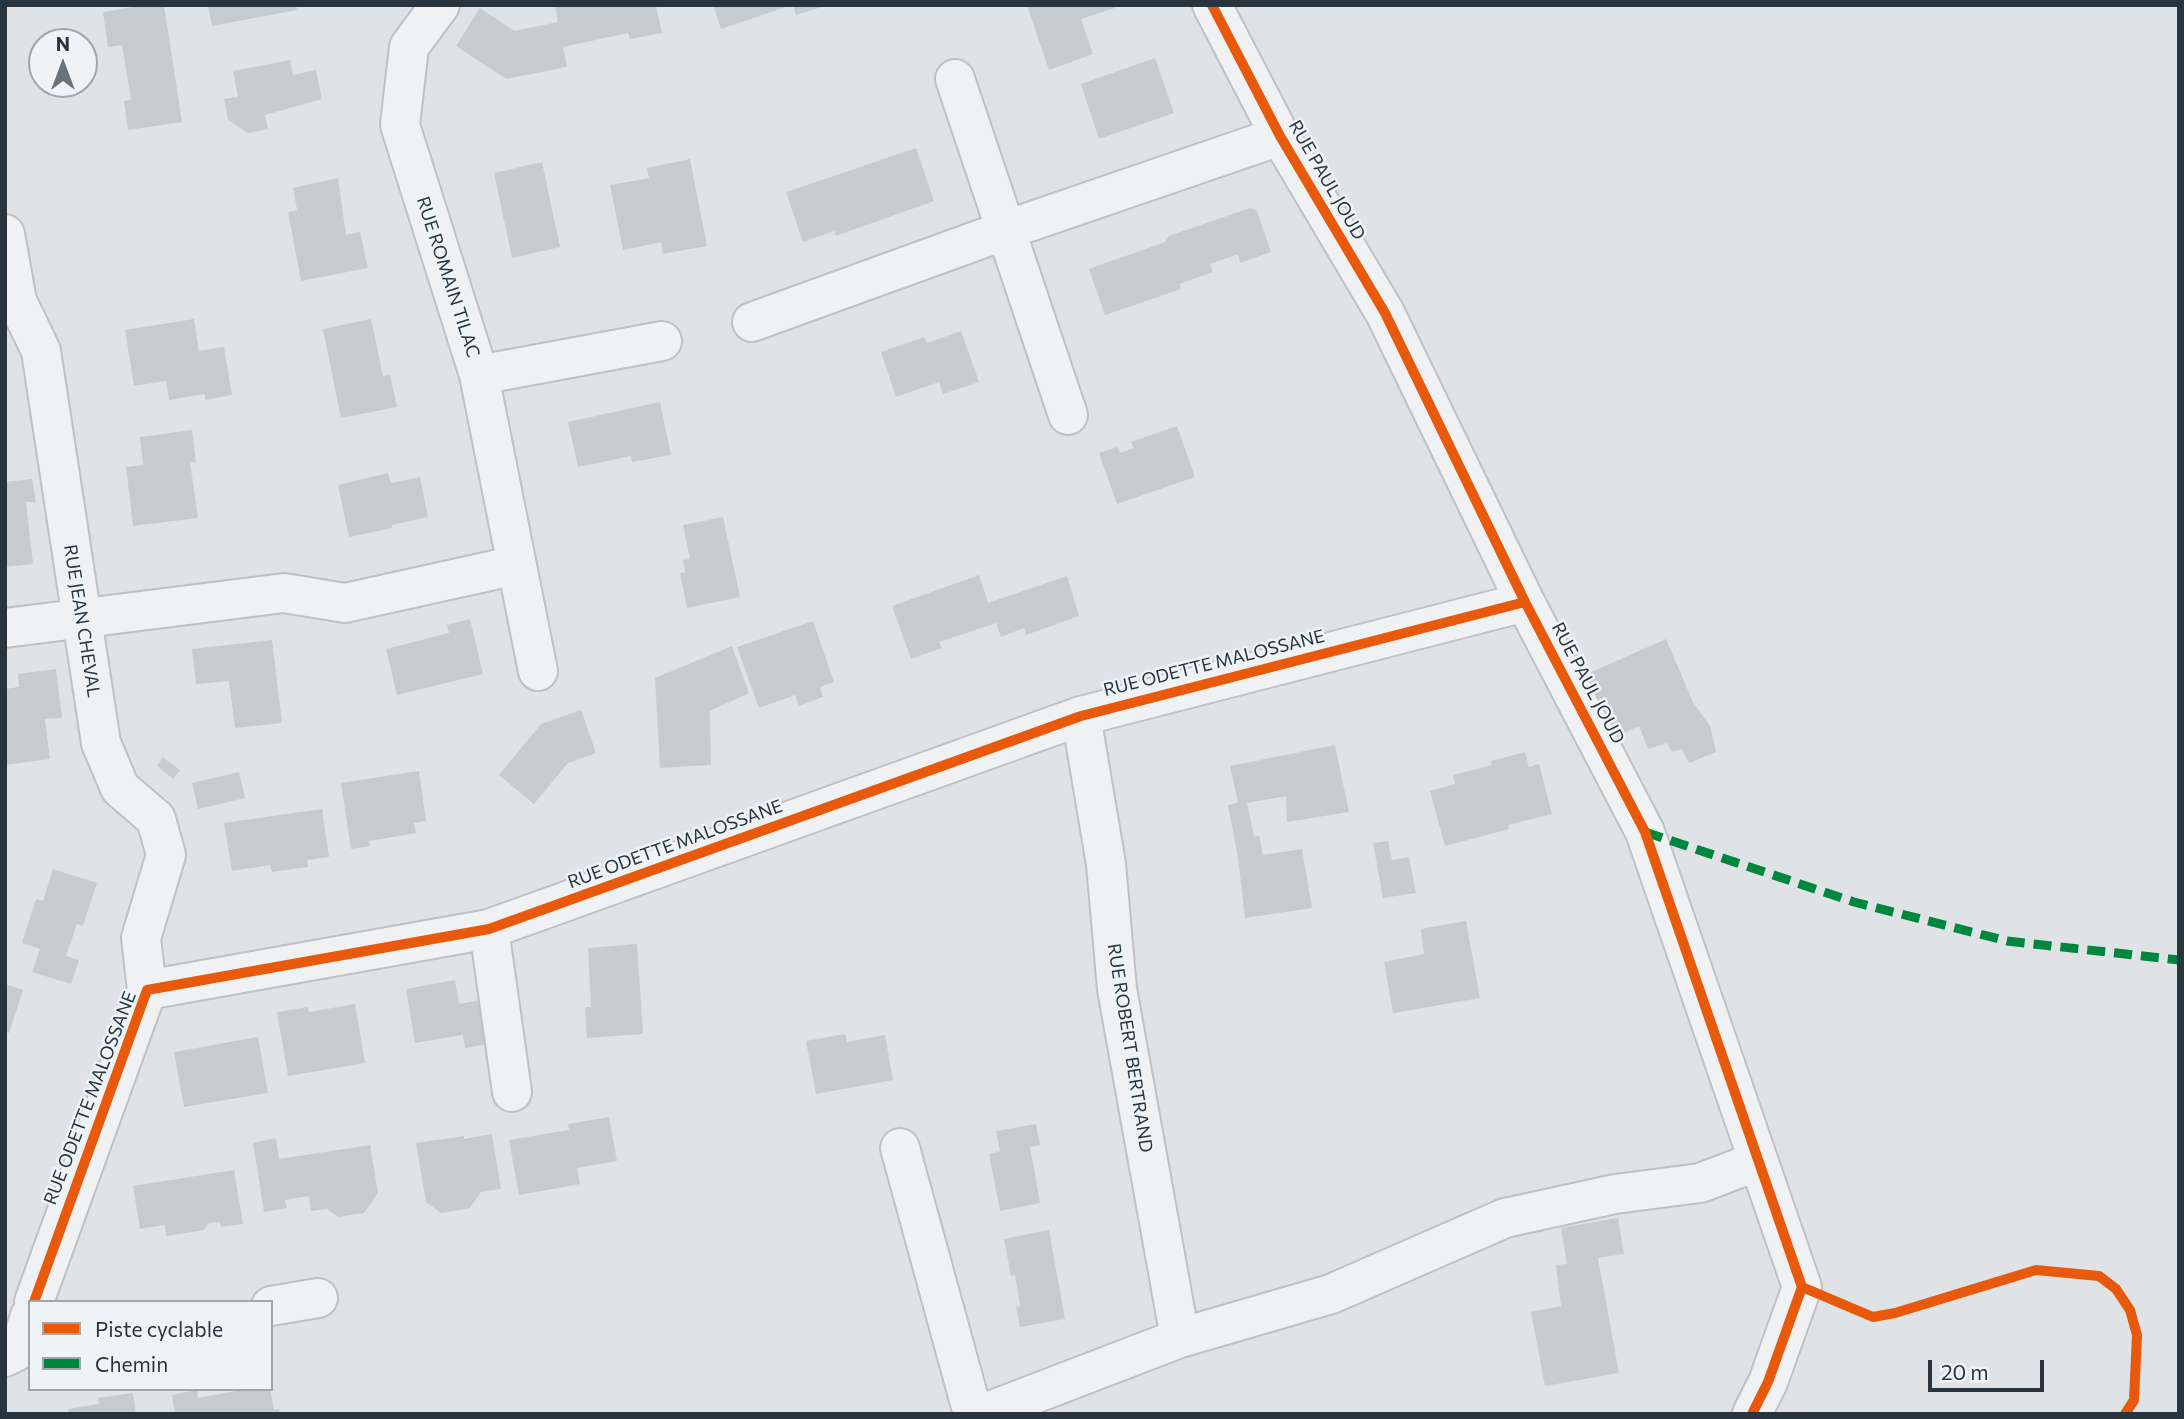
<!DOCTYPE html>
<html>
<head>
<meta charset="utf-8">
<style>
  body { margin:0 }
  #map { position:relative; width:2184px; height:1419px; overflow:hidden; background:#e0e3e6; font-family:Commissioner,sans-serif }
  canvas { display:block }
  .frame { position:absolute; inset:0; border:7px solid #28353e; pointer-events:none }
  .legend { position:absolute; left:28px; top:1300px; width:245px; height:91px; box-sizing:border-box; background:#eef3f5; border:2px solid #9fa7ac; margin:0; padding:9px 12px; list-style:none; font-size:21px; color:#28353e }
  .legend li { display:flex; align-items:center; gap:14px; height:35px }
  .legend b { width:35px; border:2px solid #9fa7ac }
  .north { position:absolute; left:28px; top:28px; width:70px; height:70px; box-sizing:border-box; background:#eef3f5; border:2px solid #9fa7ac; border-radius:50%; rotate:0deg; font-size:19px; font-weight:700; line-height:28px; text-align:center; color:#28353e }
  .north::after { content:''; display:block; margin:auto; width:24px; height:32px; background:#687279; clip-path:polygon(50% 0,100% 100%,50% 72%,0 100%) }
  .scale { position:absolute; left:1928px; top:1360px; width:116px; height:32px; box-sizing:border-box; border:4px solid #28353e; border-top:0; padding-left:9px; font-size:21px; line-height:24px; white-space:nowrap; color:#28353e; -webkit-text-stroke:5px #eef3f5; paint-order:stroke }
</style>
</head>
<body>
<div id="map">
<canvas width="2184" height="1419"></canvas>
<div class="frame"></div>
<ul class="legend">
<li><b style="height:9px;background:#e8590c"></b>Piste cyclable</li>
<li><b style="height:9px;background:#00873e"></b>Chemin</li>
</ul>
<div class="north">N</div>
<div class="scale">20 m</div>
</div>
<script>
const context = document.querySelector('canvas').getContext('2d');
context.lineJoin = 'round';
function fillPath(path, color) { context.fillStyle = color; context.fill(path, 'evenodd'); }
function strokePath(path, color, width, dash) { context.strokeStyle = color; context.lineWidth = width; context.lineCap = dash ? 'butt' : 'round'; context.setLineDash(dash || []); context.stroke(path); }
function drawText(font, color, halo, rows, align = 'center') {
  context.font = font + ' Commissioner,sans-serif'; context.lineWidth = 5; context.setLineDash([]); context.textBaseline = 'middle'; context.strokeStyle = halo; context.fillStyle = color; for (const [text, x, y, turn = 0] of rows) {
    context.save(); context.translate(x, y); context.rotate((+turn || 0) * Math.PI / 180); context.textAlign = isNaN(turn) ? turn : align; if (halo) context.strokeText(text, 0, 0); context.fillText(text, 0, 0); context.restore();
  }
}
fillPath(new Path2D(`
  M 144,5 L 164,5 L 182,122 L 128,130 L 124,101 L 131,100 L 122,45 L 108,47 L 103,12 Z
  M 208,5 L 296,5 L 297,10 L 212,26 Z
  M 555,5 L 656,5 L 662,33 L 630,39 L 628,33 L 563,47 L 567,67 L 506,79 L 456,46 L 480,8 L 514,31 L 558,22 Z
  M 713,5 L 789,5 L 789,6 L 721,29 Z
  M 793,5 L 825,5 L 825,6 L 796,15 Z
  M 1027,5 L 1114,5 L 1115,8 L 1081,19 L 1093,54 L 1049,70 Z
  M 1155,58 L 1174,113 L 1099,139 L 1081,84 Z
  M 290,60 L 293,75 L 316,70 L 322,99 L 265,115 L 268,129 L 248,133 L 228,120 L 224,99 L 238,97 L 233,71 Z
  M 916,148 L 934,201 L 836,236 L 834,231 L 803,242 L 786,192 Z
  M 690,159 L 707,246 L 663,254 L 661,242 L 623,250 L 610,185 L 649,178 L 647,168 Z
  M 542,162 L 560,247 L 512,258 L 494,173 Z
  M 338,178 L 346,235 L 360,232 L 368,268 L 301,281 L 288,212 L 297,210 L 293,188 Z
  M 1250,208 L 1257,211 L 1271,252 L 1240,263 L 1238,254 L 1210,264 L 1213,272 L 1180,284 L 1181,289 L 1105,315 L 1089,269 L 1165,242 L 1169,236 Z
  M 194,319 L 199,351 L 224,347 L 232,395 L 205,400 L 205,394 L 169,400 L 166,381 L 134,386 L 125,330 Z
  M 371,319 L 383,376 L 390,375 L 397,407 L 341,418 L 323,329 Z
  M 961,331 L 979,382 L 943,394 L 939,382 L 896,397 L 881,352 L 924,337 L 927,343 Z
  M 660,402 L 671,455 L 632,462 L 631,456 L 578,467 L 568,422 Z
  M 1177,426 L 1195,477 L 1117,504 L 1099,453 L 1117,447 L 1120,453 L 1134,448 L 1131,442 Z
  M 192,430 L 196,462 L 190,462 L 198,518 L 133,526 L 126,467 L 143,465 L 140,437 Z
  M 388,473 L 391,483 L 420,477 L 428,517 L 392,525 L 392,528 L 349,537 L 338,485 Z
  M 32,479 L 36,502 L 26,502 L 33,564 L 5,567 L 5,482 Z
  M 723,517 L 740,597 L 687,608 L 680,573 L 685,572 L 683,560 L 690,559 L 683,525 Z
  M 979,575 L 988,603 L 1067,576 L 1079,616 L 1026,635 L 1024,628 L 1001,637 L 996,623 L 939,642 L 942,648 L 911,659 L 892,606 Z
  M 470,619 L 483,674 L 397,695 L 386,649 L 449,633 L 447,625 Z
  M 813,621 L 834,682 L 820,687 L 823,697 L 799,706 L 795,695 L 759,708 L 737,647 Z
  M 1666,639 L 1693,702 L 1710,726 L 1715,746 L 1716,752 L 1689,763 L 1682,749 L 1672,752 L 1667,743 L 1648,749 L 1639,726 L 1617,736 L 1587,674 Z
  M 272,640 L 282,723 L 235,728 L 229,681 L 196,684 L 192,649 Z
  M 732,646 L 749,693 L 710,711 L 711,765 L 660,768 L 655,678 Z
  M 56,669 L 62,718 L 45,719 L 50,759 L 5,765 L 5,689 L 19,687 L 18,674 Z
  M 581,710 L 596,753 L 568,763 L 534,804 L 499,775 L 541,724 Z
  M 1335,745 L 1349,812 L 1287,822 L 1286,796 L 1247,803 L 1254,837 L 1259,835 L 1263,855 L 1302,849 L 1312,908 L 1245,918 L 1238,858 L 1228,805 L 1238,803 L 1230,766 Z
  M 1525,752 L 1529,767 L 1539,764 L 1552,814 L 1508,825 L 1509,829 L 1445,846 L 1430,791 L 1455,784 L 1453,775 L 1492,765 L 1491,761 Z
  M 163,757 L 180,770 L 173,779 L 157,766 Z
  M 419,771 L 426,821 L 414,823 L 416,833 L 369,841 L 370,846 L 351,849 L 341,783 Z
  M 239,772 L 245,798 L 198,809 L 192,783 Z
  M 322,809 L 329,857 L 307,860 L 308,867 L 272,872 L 270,865 L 232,871 L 224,823 Z
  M 1388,841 L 1392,860 L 1409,857 L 1416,893 L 1383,898 L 1373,843 Z
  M 53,869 L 97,883 L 83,926 L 77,924 L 66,956 L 79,960 L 71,984 L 32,972 L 40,949 L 22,943 L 36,899 L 43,901 Z
  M 1466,921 L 1480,998 L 1393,1013 L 1384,962 L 1424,954 L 1421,929 Z
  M 637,944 L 643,1034 L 587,1038 L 585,1007 L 591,1007 L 588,948 Z
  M 455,980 L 459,1004 L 482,1000 L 489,1044 L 465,1048 L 463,1035 L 415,1043 L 406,989 Z
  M 5,984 L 23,990 L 9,1033 L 5,1032 Z
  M 355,1004 L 365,1063 L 288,1076 L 277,1012 L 308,1007 L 309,1012 Z
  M 845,1034 L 847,1042 L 885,1035 L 893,1080 L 816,1094 L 806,1041 Z
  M 258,1037 L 268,1093 L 184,1107 L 174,1052 Z
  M 609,1117 L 617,1161 L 577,1168 L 580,1184 L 519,1195 L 509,1140 L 569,1130 L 568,1124 Z
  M 1036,1124 L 1040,1145 L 1030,1147 L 1040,1203 L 1000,1211 L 989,1154 L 1000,1151 L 996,1131 Z
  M 492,1134 L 501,1189 L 481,1192 L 470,1208 L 441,1213 L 426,1202 L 416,1143 L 464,1136 L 464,1139 Z
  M 276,1138 L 279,1159 L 370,1145 L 378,1193 L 364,1213 L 338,1217 L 327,1209 L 311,1211 L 309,1196 L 285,1200 L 287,1208 L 264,1212 L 253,1143 Z
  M 234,1170 L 243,1224 L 221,1227 L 220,1222 L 209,1223 L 204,1230 L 166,1236 L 165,1225 L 140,1229 L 133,1186 Z
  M 1618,1218 L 1624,1254 L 1598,1258 L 1619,1373 L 1545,1386 L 1531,1312 L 1561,1306 L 1556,1265 L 1567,1264 L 1561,1228 Z
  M 1049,1230 L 1065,1319 L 1020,1327 L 1016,1307 L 1020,1306 L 1015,1275 L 1011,1276 L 1004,1239 Z
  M 236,1389 L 270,1389 L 274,1410 L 279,1409 L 280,1414 L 175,1414 L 172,1395 L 197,1390 L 198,1398 L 236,1391 Z
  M 133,1393 L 136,1414 L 69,1414 L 68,1409 L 99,1404 L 98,1398 Z`), '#c8cbce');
const street = new Path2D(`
  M 440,5 L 409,47 L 400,125 L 479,375 L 662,341
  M 1212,5 L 1280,136 L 1385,313 L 1525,602 L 1645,832 L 1802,1287 L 1768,1382 L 1752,1414
  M 955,79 L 1068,415
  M 5,234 L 17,301 L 41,351 L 101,743 L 120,788 L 156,819 L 166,855 L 141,938 L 147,990
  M 752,322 L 1006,230 L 1280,136
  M 479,375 L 538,671
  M 5,628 L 284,593 L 345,603 L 517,565
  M 1081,716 L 1106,864 L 1117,989 L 1180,1338
  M 489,929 L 512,1092
  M 900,1148 L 973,1414
  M 34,1302 L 147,990 L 489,929 L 1081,716 L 1525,602
  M 271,1306 L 318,1298
  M 5,1357 L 19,1350 L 30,1316
  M 982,1414 L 1180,1338 L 1331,1294 L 1505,1218 L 1615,1194 L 1700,1183 L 1758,1161`);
strokePath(street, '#bfc1c4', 42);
strokePath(street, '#f0f1f2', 38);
strokePath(new Path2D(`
  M 1645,832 L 1854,902 L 2007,941 L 2179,960`), '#00873e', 9, [18, 9]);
strokePath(new Path2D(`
  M 1212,5 L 1280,136 L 1385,313 L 1525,602 L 1645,832 L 1802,1287 L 1768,1382 L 1752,1414
  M 1802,1287 L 1873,1317 L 1895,1313 L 2036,1270 L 2099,1276 L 2116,1289 L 2130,1310 L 2137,1335 L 2134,1400 L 2125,1414
  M 34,1302 L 147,990 L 489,929 L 1081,716 L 1525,602`), '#e8590c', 10);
drawText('18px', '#28353e', '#eef3f5', [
  ["RUE PAUL JOUD",1327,180,60],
  ["RUE ROMAIN TILAC",448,277,72],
  ["RUE JEAN CHEVAL",82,621,81],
  ["RUE ODETTE MALOSSANE",1214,663,-14],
  ["RUE PAUL JOUD",1588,683,62],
  ["RUE ODETTE MALOSSANE",675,844,-20],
  ["RUE ROBERT BERTRAND",1130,1048,81],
  ["RUE ODETTE MALOSSANE",90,1098,-69]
]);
</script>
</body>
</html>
